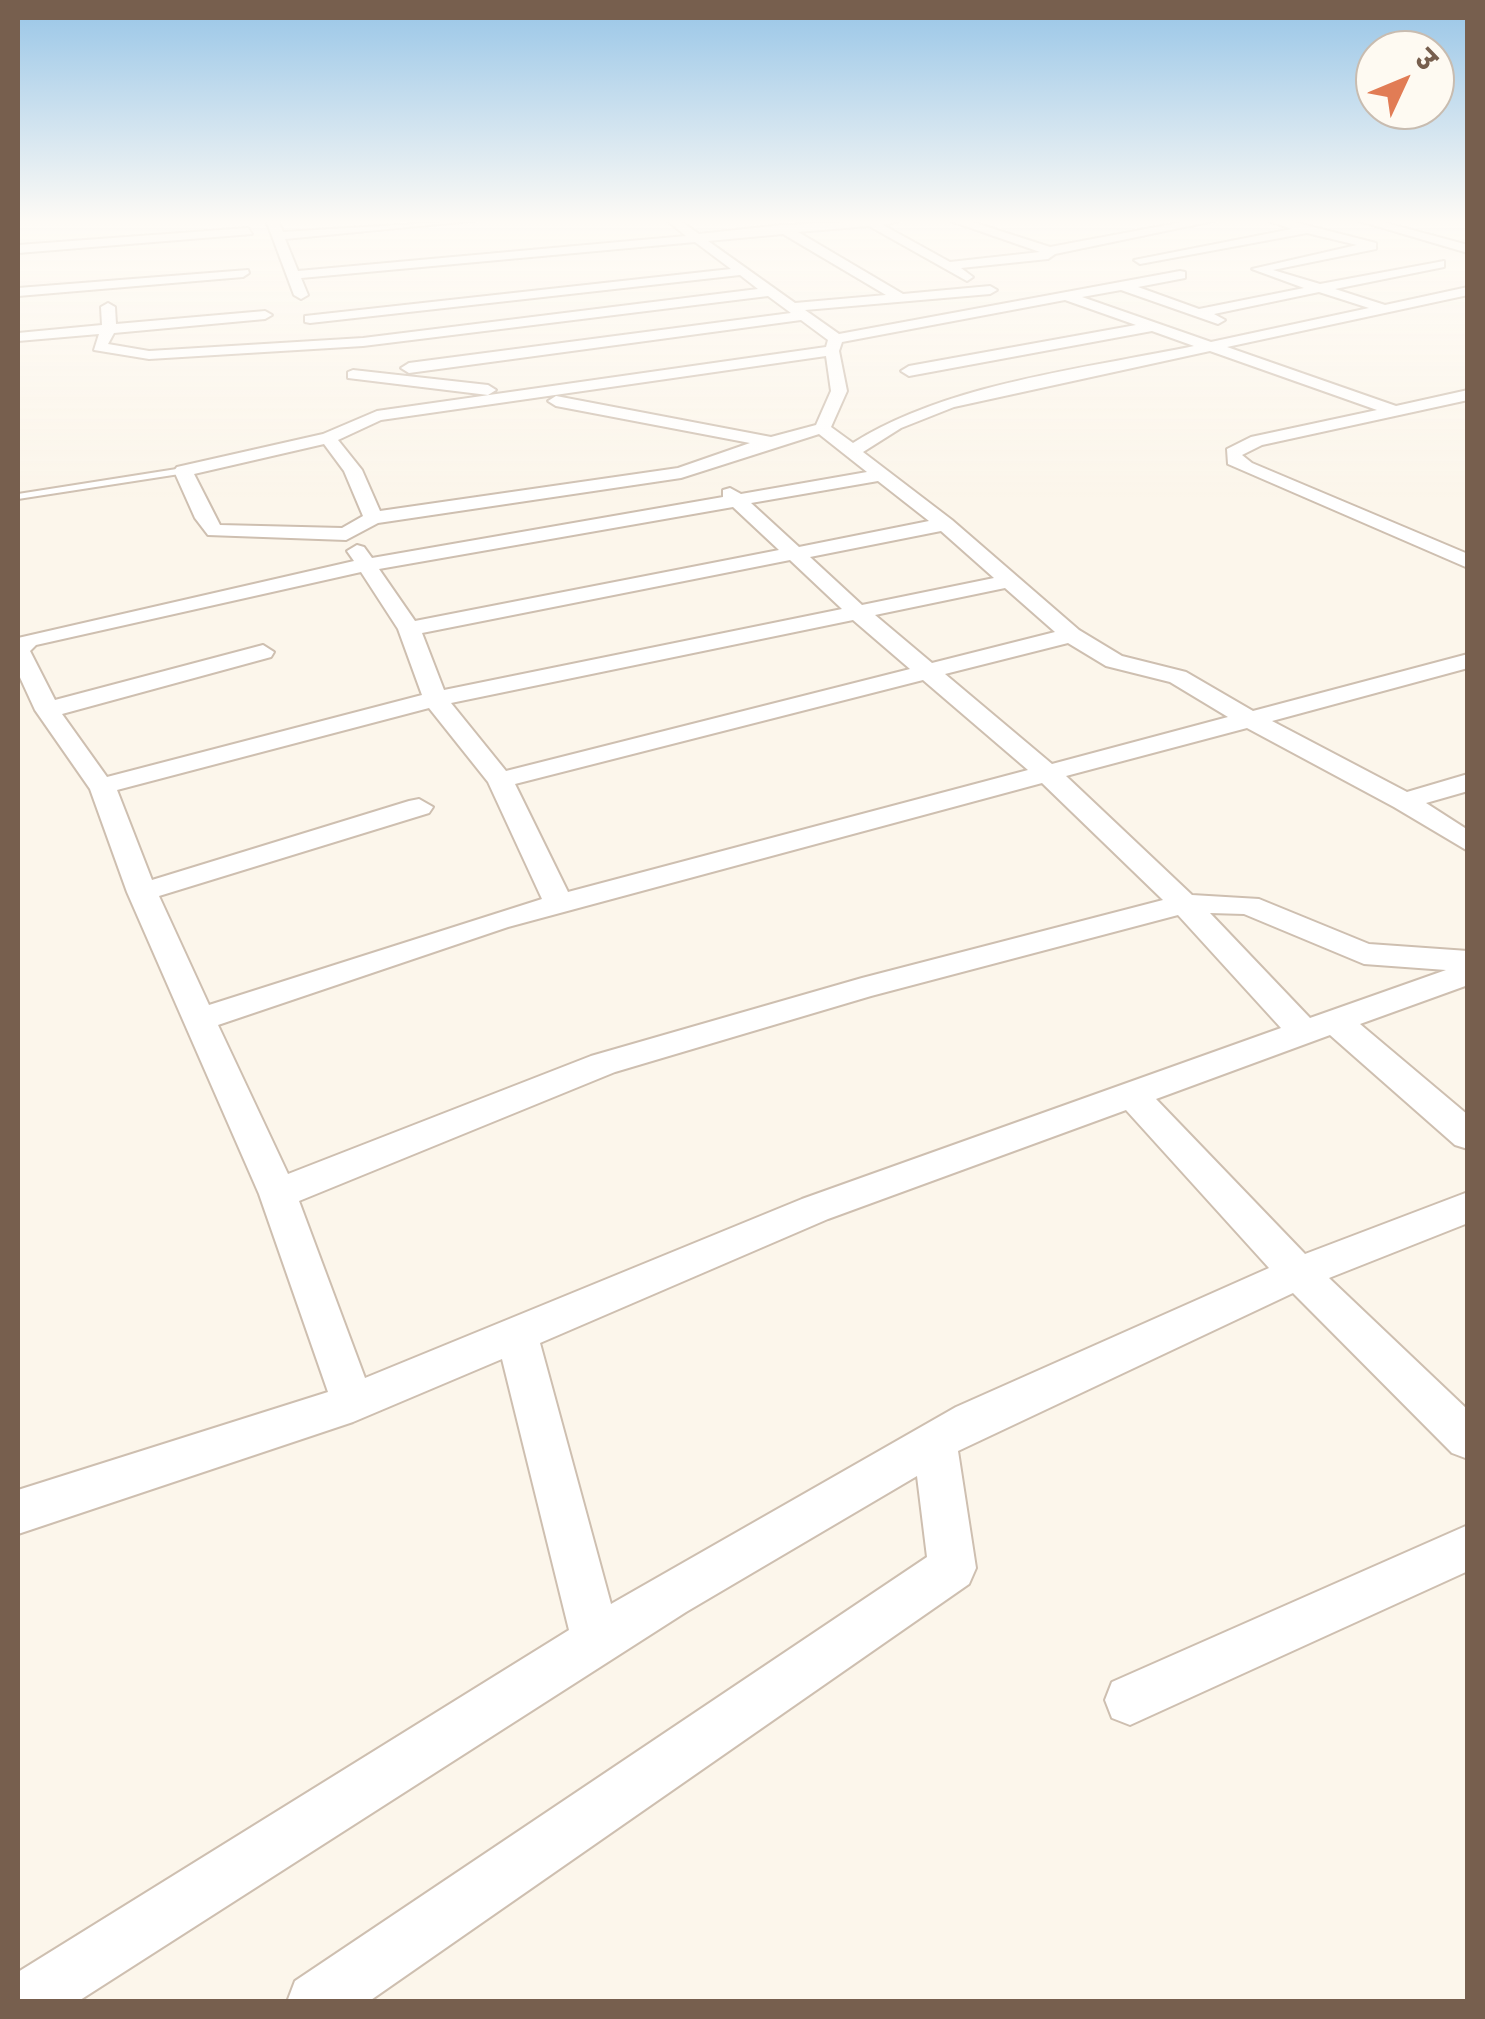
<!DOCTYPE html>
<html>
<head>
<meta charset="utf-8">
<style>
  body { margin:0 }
  #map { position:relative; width:1485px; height:2019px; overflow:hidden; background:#fcf6eb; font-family:Poppins,"Noto Sans Devanagari",sans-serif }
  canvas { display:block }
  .frame { position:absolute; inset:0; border:20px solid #775f4e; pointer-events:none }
  .north { position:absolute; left:1355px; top:30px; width:100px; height:100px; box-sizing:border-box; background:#fefaf2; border:2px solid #c8bcb0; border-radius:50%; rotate:46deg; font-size:28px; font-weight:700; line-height:40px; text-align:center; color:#775f4e }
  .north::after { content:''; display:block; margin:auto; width:35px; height:45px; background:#e17c55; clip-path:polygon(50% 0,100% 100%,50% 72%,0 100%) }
</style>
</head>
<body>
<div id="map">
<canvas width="1485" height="2019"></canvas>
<div class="frame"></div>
<div class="north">उ</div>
</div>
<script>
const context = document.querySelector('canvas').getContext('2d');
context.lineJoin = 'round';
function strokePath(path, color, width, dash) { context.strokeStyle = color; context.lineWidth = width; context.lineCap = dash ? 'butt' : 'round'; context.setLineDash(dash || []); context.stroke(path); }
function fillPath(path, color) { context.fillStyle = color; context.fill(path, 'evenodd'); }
const service = new Path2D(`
  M 183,468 L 187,471 L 186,473 L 18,499 L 18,494 Z`);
const minor = new Path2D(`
  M 266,220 L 278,220 L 283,232 L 481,220 L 285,239 L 298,271 L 686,236 L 666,220 L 679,220 L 699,234 L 782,225 L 902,220 L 883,225 L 950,262 L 1040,252 L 948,220 L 966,220 L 1050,247 L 1194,220 L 1218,220 L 1055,254 L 1048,259 L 961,268 L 973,277 L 967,281 L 869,226 L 798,232 L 903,294 L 990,286 L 997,290 L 990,294 L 805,310 L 839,334 L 1180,271 L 1185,272 L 1185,278 L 1138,287 L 1199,309 L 1304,288 L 1252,269 L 1357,245 L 1307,233 L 1140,264 L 1134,260 L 1292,229 L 1266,220 L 1286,220 L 1376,243 L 1376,249 L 1273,270 L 1320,284 L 1444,261 L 1444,267 L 1335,289 L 1385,305 L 1468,287 L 1468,295 L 1227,347 L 1396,406 L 1468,390 L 1468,400 L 1262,445 L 1242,455 L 1252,463 L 1468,554 L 1468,568 L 1228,464 L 1227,449 L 1251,437 L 1377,410 L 1210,351 L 954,407 L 901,428 L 863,452 L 952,520 L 1079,630 L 1122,656 L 1186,672 L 1253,711 L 1468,654 L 1468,668 L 1272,721 L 1407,792 L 1468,774 L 1468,791 L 1426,803 L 1468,830 L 1468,851 L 1394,807 L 1247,728 L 1066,776 L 1192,895 L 1259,899 L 1369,944 L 1468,951 L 1468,985 L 1360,1024 L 1468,1115 L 1468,1149 L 1455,1145 L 1330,1035 L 1156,1099 L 1305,1254 L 1468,1192 L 1468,1223 L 1329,1278 L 1468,1410 L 1468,1459 L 1452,1453 L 1293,1293 L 958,1451 L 976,1568 L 969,1584 L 368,2002 L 287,2002 L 295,1981 L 927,1557 L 917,1476 L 686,1612 L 77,2002 L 18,2002 L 18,1972 L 569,1630 L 502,1359 L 353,1422 L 18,1534 L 18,1490 L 328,1392 L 259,1194 L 127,892 L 90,789 L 35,710 L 18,673 L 18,638 L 354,561 L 347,551 L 357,545 L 364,547 L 372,558 L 723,497 L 723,490 L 730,488 L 741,494 L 867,472 L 819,434 L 681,478 L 378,523 L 346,540 L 208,535 L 195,518 L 174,471 L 177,467 L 323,434 L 377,411 L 826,347 L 828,340 L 801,320 L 409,373 L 401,368 L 409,363 L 791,313 L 768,296 L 363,346 L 149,359 L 94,350 L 99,334 L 18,341 L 18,333 L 102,325 L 101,307 L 108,303 L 115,307 L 116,324 L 265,311 L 272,315 L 265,319 L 114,333 L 108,344 L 149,351 L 363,338 L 758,289 L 740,275 L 310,323 L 305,322 L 305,316 L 731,269 L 695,242 L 301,278 L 308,295 L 301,299 L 294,295 ZM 783,234 L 886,295 L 795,303 L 708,241 ZM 1121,290 L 1218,324 L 1225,320 L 1214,314 L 1319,292 L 1369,308 L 1211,342 L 1082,297 ZM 1065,300 L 1136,325 L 909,366 L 901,371 L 909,376 L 1152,331 L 1194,346 C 1083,369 949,383 853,443 L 831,427 L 847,391 L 839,351 L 842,342 ZM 826,356 L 831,391 L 816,425 L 771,437 L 556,396 L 548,401 L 556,406 L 750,443 L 678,468 L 380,511 L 362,470 L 338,440 L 381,420 ZM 324,444 L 344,471 L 363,516 L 342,528 L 220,525 L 194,474 ZM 878,481 L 929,521 L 799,547 L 751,503 ZM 733,507 L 779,550 L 415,621 L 379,569 ZM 941,531 L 994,578 L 862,605 L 810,557 ZM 790,560 L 842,609 L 444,690 L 422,633 ZM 361,572 L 398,629 L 422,695 L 107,777 L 62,714 L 271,657 L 274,652 L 263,645 L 55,700 L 30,651 L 36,645 ZM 1005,588 L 1055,632 L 932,663 L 875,615 ZM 853,620 L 910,669 L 506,771 L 451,703 ZM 1068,643 L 1106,666 L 1170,682 L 1228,717 L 1052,764 L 945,674 ZM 923,680 L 1028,770 L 568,892 L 515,784 ZM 429,708 L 488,782 L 542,899 L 209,1005 L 159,896 L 429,813 L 433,807 L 419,799 L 409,801 L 152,880 L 117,790 ZM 1042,783 L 1163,900 L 862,978 L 591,1056 L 288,1174 L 218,1025 L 508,927 ZM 1210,913 L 1244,914 L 1364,964 L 1446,970 L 1310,1018 ZM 1178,915 L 1281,1028 L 802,1199 L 365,1378 L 299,1201 L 615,1072 L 871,996 ZM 1126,1110 L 1269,1268 L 956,1407 L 611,1604 L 540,1343 L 828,1219 Z
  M 1356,220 L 1375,220 L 1468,245 L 1468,253 Z
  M 248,228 L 252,234 L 18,253 L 18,245 Z
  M 248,270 L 249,273 L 243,277 L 18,296 L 18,288 Z
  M 353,370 L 488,385 L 496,390 L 488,395 L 348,378 L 348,372 Z
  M 1468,1525 L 1468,1571 L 1130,1725 L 1112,1718 L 1105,1700 L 1112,1682 Z`);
strokePath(service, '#cebfb0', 4);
strokePath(minor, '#cebfb0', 4);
fillPath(service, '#fff');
fillPath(minor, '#fff');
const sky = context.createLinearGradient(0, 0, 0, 503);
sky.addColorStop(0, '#97c5e7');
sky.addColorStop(0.44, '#fefbf6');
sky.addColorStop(1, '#fefbf600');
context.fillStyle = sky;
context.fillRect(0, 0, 1485, 503);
</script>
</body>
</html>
